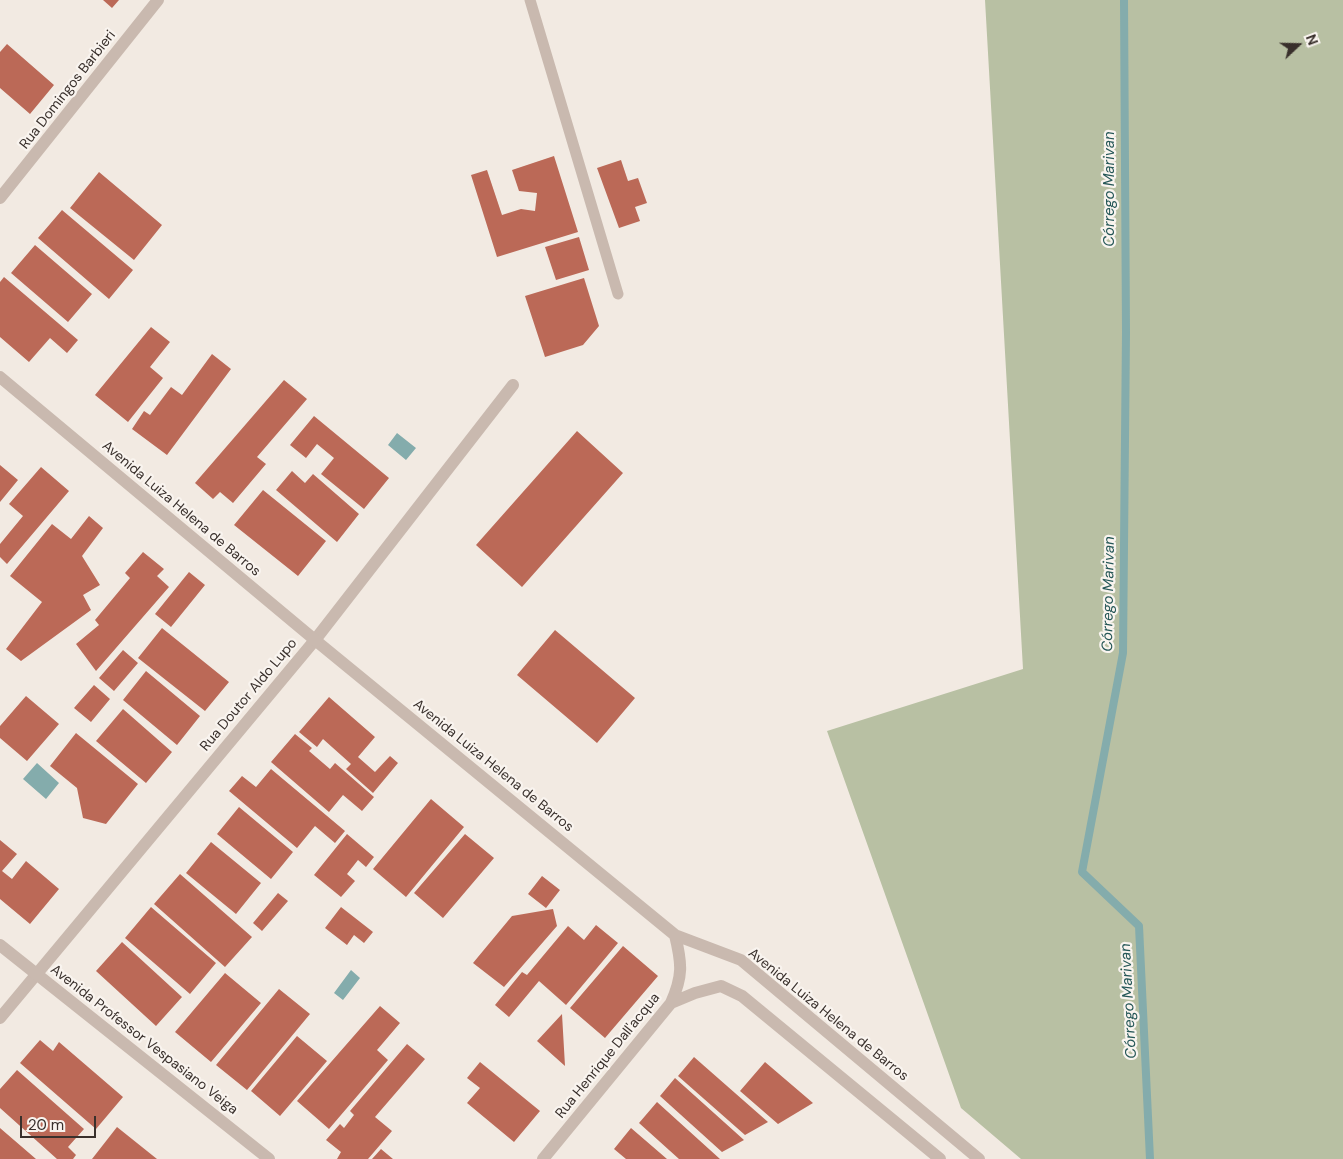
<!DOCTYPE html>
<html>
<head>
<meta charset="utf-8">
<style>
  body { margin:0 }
  #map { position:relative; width:1343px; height:1159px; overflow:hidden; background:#f2eae2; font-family:"DM Sans",sans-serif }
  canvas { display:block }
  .north { position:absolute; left:1273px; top:20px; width:50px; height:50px; -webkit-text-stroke:4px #f9f4ef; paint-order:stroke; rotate:69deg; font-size:14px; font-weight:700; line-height:20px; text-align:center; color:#39302c }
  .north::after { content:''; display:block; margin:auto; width:18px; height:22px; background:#39302c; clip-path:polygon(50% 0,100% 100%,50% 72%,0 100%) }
  .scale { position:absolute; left:20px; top:1116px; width:76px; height:22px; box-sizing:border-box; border:2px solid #39302c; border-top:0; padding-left:6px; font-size:15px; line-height:18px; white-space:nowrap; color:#39302c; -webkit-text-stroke:4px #f9f4ef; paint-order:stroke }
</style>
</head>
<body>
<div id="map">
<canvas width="1343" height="1159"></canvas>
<div class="north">N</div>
<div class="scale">20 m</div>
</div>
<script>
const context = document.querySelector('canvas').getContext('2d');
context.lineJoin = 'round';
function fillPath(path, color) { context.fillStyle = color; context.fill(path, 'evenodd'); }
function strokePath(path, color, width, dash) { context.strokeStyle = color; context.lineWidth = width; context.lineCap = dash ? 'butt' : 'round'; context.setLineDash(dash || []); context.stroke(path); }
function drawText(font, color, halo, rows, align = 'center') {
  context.font = font + ' "DM Sans",sans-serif'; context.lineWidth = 4.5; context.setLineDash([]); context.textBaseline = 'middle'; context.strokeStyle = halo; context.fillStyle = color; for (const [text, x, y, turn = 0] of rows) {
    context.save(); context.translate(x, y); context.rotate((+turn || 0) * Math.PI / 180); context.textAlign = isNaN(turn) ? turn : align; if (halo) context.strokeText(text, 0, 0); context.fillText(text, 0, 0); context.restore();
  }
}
fillPath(new Path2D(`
  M 985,0 L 1343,0 L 1343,1159 L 1021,1159 L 961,1108 L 827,731 L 1023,669 Z`), '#b8c0a3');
fillPath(new Path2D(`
  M 397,433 L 416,448 L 406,460 L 388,445 Z
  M 37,763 L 59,783 L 46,799 L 23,779 Z
  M 351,970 L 360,978 L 343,1000 L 334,993 Z`), '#84acac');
strokePath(new Path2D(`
  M 1124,0 L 1126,332 L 1123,653 L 1082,872 L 1139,926 L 1150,1159`), '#84acac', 8);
fillPath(new Path2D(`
  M 103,0 L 119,0 L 112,8 Z
  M 7,44 L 54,85 L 30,114 L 0,88 L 0,52 Z
  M 554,156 L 578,232 L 497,257 L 471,175 L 487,170 L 502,215 L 521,209 L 535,211 L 537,193 L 519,191 L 512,170 Z
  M 621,160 L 628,181 L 638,178 L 647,203 L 635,207 L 640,221 L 619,228 L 597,168 Z
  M 99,172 L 162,225 L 134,260 L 70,208 Z
  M 62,210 L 133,270 L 109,299 L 38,238 Z
  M 579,237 L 589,270 L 556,280 L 545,247 Z
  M 35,245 L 92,294 L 68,322 L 11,273 Z
  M 4,277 L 78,340 L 67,353 L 50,338 L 29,362 L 0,337 L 0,282 Z
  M 584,278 L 599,326 L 583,345 L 545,357 L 525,296 Z
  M 151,327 L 170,342 L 150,367 L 163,378 L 128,422 L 95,395 Z
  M 212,354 L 231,369 L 167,455 L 132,429 L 144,411 L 150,415 L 171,387 L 182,395 Z
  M 284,380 L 307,399 L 257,457 L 266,464 L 233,503 L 220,492 L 213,499 L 195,483 Z
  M 314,416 L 389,478 L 364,509 L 321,474 L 334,458 L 317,444 L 306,458 L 290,445 Z
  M 577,431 L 623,473 L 522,587 L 476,545 Z
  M 0,465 L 18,480 L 0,502 Z
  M 41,467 L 69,491 L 7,564 L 0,557 L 0,544 L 23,516 L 9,504 Z
  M 292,471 L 305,483 L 313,474 L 359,514 L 337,542 L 276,490 Z
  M 263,490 L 326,541 L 298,576 L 234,525 Z
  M 89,516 L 103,528 L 82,556 L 100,585 L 83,595 L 91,610 L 21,661 L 6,649 L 42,602 L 10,576 L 52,524 L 71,539 Z
  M 143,552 L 164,569 L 157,576 L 169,587 L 96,671 L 76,644 L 99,625 L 95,620 L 130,578 L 125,573 Z
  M 189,572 L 205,585 L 171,627 L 155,614 Z
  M 162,628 L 229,682 L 205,711 L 138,658 Z
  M 555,630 L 635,698 L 597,743 L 517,675 Z
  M 123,650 L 138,663 L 114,691 L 99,678 Z
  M 146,671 L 200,716 L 177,745 L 123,700 Z
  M 94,685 L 110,699 L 91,722 L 74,708 Z
  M 26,696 L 59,724 L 27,761 L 0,738 L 0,726 Z
  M 329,697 L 375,737 L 358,757 L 375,772 L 390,756 L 398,763 L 373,793 L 346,769 L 351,764 L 323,739 L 317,747 L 299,732 Z
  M 123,709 L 172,752 L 146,783 L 96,741 Z
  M 76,733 L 138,784 L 106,824 L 83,818 L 77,788 L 50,766 Z
  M 295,734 L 312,748 L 309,751 L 330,769 L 335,763 L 374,797 L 362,811 L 343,795 L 329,812 L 271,762 Z
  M 271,769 L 345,831 L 335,843 L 315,826 L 297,848 L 229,791 L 242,776 L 256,787 Z
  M 431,799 L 464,827 L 406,897 L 373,869 Z
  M 239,807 L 293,852 L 271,879 L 217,834 Z
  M 347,834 L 374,857 L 366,867 L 358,860 L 347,874 L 355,881 L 341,897 L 314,875 Z
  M 465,834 L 494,858 L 443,918 L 414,893 Z
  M 0,840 L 17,854 L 2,871 L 12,879 L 26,861 L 59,889 L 30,924 L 0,899 Z
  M 211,842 L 261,883 L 236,914 L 186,873 Z
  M 180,874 L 252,937 L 225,967 L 154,904 Z
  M 542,876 L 560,890 L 546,908 L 528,894 Z
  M 278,893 L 288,901 L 262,931 L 253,923 Z
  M 151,907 L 216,963 L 190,994 L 125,938 Z
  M 341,907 L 373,932 L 364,943 L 354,935 L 347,945 L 325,928 Z
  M 553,909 L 557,926 L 504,987 L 473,963 L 512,916 Z
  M 596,925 L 618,943 L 566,1005 L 539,981 L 509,1017 L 495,1005 L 522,972 L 527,975 L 568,926 L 584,940 Z
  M 122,942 L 182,997 L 156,1026 L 96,971 Z
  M 623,946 L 658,976 L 605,1038 L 570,1008 Z
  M 225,973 L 261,1003 L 211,1062 L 175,1032 Z
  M 279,989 L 310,1014 L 247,1090 L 216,1065 Z
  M 380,1006 L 400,1023 L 377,1050 L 388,1060 L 329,1129 L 297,1101 Z
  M 562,1014 L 565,1066 L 537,1041 Z
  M 297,1036 L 327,1061 L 280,1116 L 251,1091 Z
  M 40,1040 L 53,1051 L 59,1042 L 123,1097 L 96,1129 L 20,1063 Z
  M 407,1044 L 425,1059 L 375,1117 L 392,1131 L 368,1159 L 337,1159 L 341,1152 L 326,1140 L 340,1124 L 344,1128 L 354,1115 L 350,1111 Z
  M 694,1057 L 768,1122 L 745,1135 L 678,1076 Z
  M 480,1062 L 540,1111 L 514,1142 L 467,1103 L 480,1088 L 467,1078 Z
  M 765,1062 L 813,1103 L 778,1124 L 740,1091 Z
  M 17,1070 L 84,1129 L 68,1147 L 76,1155 L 73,1159 L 57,1159 L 0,1108 L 0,1089 Z
  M 675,1078 L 744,1140 L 722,1152 L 660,1096 Z
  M 657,1102 L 720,1159 L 679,1159 L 639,1123 Z
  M 117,1127 L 157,1159 L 92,1159 Z
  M 0,1128 L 36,1159 L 0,1159 Z
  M 631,1128 L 667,1159 L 626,1159 L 614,1149 Z
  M 381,1149 L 393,1159 L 372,1159 Z`), '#bb6957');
strokePath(new Path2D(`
  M 530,0 L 618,294`), '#c9b9af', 11);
strokePath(new Path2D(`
  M 0,198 L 158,0
  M 0,1018 L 315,640 L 513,385`), '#c9b9af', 12);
strokePath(new Path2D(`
  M 0,377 L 315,640 L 675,935 L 741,960 L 979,1159
  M 0,945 L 269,1159
  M 671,1003 L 695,993 L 721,986 L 742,996 L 940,1159
  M 543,1159 L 671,1003 C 683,976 682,964 675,935`), '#c9b9af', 12);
drawText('14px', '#39302c', '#f9f4ef', [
  ["Rua Domingos Barbieri",68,90,-52],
  ["Avenida Luiza Helena de Barros",181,509,40],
  ["Rua Doutor Aldo Lupo",249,695,-50],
  ["Avenida Luiza Helena de Barros",493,766,39],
  ["Avenida Luiza Helena de Barros",828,1015,39],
  ["Avenida Professor Vespasiano Veiga",144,1040,38],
  ["Rua Henrique Dall'acqua",608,1056,-51]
]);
drawText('italic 15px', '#255757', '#f9f4ef', [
  ["Córrego Marivan",1110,189,-90],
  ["Córrego Marivan",1109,594,-89],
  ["Córrego Marivan",1129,1001,-93]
]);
</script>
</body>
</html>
